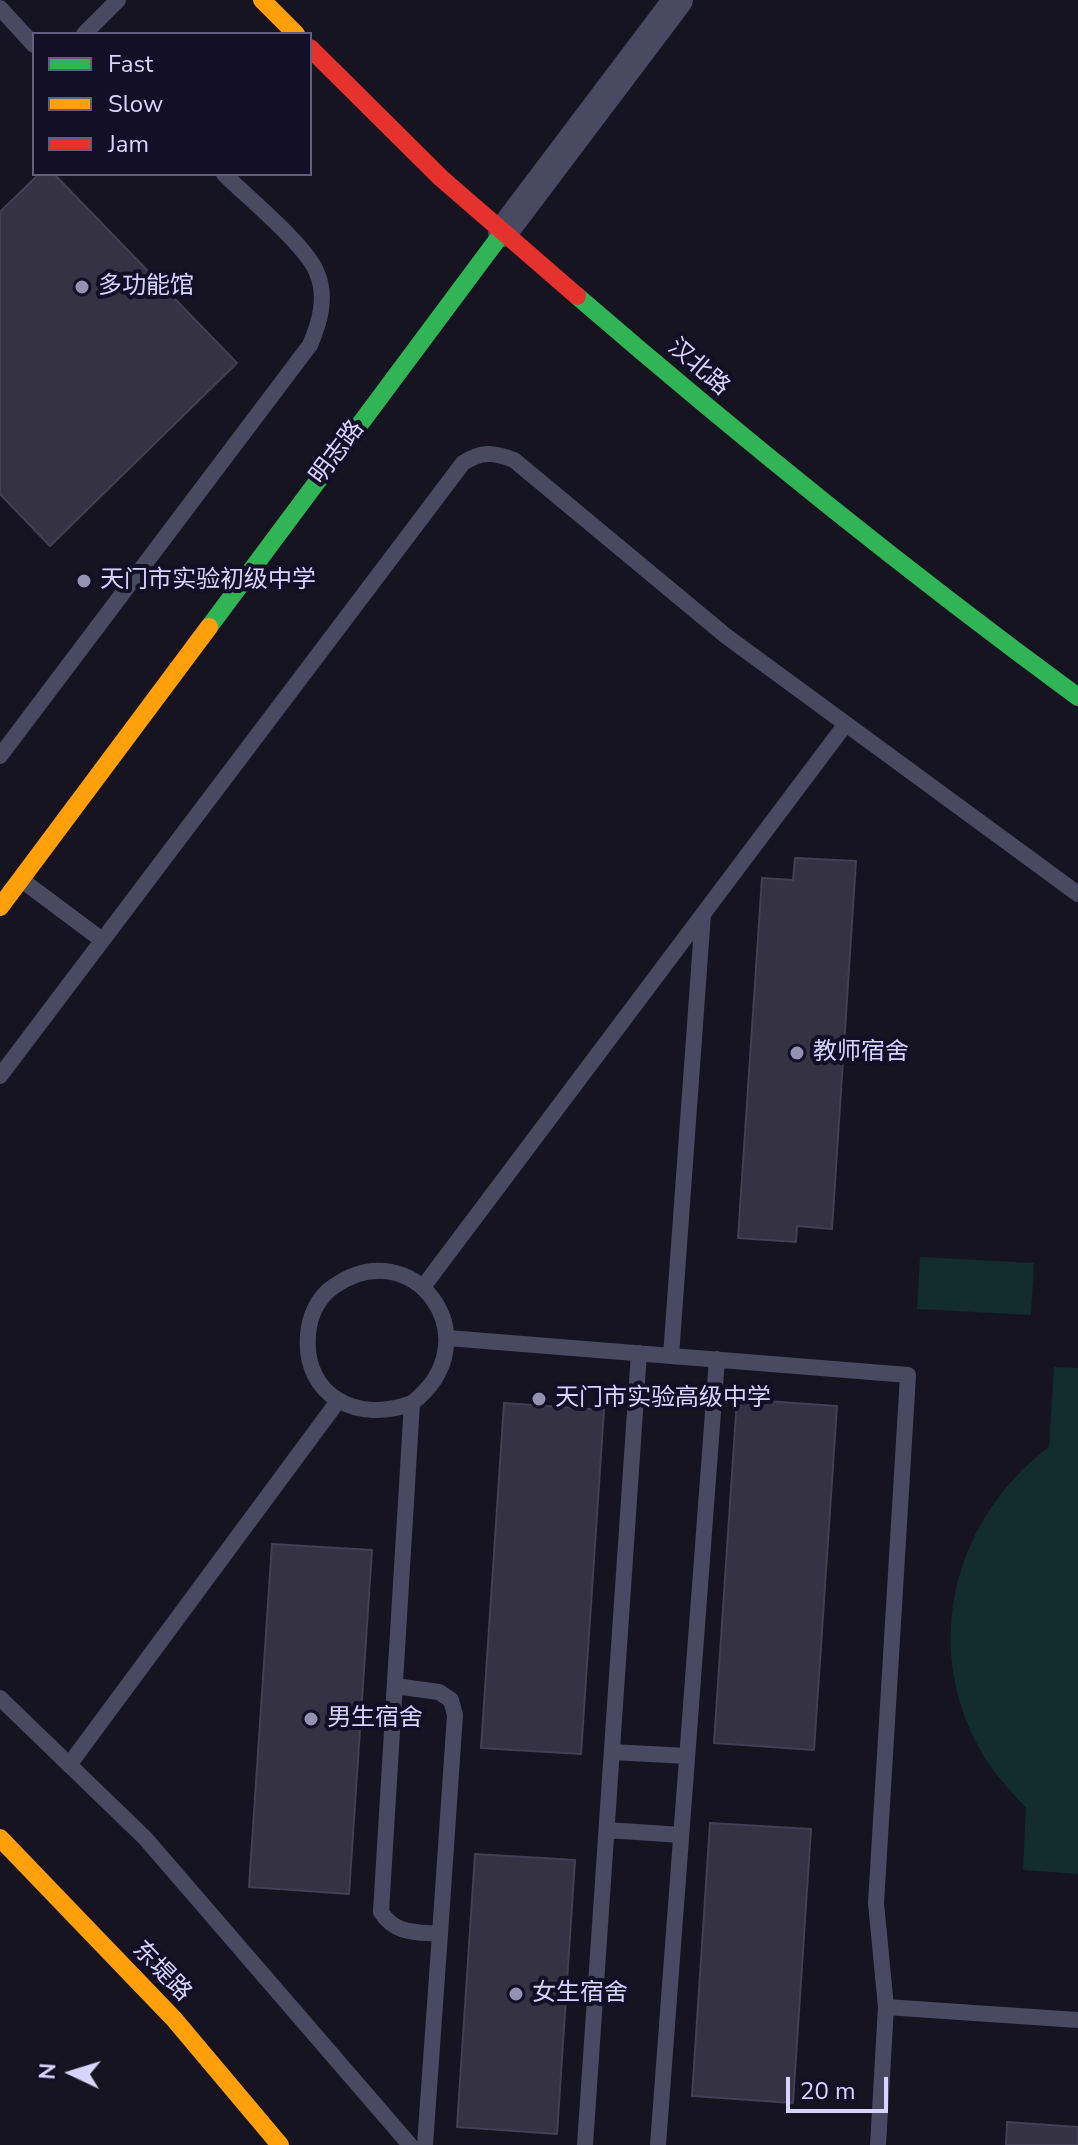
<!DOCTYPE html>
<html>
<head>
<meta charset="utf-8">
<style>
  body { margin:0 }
  #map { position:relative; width:1078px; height:2145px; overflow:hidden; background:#161421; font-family:"Nunito Sans",sans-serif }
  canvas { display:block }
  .legend { position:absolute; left:32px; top:32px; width:280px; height:144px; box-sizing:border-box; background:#130f26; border:2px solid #625e7d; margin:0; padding:10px 14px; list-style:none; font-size:24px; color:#d9d4ff }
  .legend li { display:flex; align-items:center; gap:16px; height:40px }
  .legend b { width:40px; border:2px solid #625e7d }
  .north { position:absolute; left:32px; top:2033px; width:80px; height:80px; -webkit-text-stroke:6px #130f26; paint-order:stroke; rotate:274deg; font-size:22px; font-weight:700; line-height:32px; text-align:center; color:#d9d4ff }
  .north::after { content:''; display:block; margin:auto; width:28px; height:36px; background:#d9d4ff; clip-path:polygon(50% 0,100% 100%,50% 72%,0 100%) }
  .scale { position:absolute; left:786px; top:2077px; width:102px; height:36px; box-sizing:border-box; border:4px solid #d9d4ff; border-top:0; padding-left:10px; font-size:24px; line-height:28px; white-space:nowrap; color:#d9d4ff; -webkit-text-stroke:6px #130f26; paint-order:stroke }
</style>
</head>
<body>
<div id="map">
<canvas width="1078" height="2145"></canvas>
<ul class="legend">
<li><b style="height:10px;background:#30b455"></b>Fast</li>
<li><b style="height:10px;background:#ff9f0a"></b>Slow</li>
<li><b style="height:10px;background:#e5322d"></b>Jam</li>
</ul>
<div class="north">N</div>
<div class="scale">20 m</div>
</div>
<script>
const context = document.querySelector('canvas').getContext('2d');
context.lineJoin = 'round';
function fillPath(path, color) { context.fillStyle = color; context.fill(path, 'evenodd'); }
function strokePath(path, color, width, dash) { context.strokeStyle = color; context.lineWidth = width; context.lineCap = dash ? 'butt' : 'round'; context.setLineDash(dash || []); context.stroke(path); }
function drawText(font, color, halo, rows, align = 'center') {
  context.font = font + ' "Nunito Sans","Noto Sans SC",sans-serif'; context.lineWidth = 8; context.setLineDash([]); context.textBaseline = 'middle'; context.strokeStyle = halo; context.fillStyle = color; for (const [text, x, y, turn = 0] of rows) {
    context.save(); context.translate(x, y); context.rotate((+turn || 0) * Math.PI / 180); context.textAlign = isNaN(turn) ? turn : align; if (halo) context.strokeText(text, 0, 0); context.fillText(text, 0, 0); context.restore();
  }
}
fillPath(new Path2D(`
  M 920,1257 L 1034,1263 L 1031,1315 L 917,1309 Z
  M 1054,1367 L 1078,1368 L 1078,1874 L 1023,1870 L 1026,1808 C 1007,1787 987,1766 975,1740 C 923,1635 958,1515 1049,1447 Z`), '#132c2d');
const building = new Path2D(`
  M 39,174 L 54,174 L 237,363 L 50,546 L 0,494 L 0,212 Z
  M 795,858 L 856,861 L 832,1229 L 797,1226 L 796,1242 L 738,1238 L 762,878 L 793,880 Z
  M 737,1399 L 837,1406 L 814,1750 L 714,1743 Z
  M 504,1403 L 604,1410 L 581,1754 L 481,1748 Z
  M 272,1544 L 372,1550 L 349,1894 L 249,1887 Z
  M 710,1823 L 811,1829 L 793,2103 L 692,2096 Z
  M 475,1854 L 575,1860 L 557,2134 L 457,2127 Z
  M 1007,2122 L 1078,2127 L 1078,2145 L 1006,2145 Z`);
fillPath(building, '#343243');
strokePath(building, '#433f54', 2);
strokePath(new Path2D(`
  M 0,8 L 34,45
  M 84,34 L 118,0
  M 0,756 L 310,345 C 320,322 327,297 317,273 C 307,246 246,196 224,174
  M 23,881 L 102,940
  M 0,1076 L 463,463 C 482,451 493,452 514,460 L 726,636 L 1078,894
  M 423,1287 L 845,725
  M 448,1338 L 908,1375 L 876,1903 L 886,2007 L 1078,2020
  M 671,1356 L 703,914
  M 395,1686 L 439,1692 L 451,1700 L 455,1715 L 440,1934 C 415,1932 395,1934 381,1912 L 412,1403 C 494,1340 413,1229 333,1287 C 318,1297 309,1317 308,1335 C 303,1397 359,1424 412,1403
  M 0,1698 L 145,1838 L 410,2145
  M 612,1752 L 687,1756
  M 69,1765 L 338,1401
  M 607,1830 L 681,1835
  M 425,2145 L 440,1934
  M 585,2145 L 639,1353
  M 658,2145 L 717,1359
  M 878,2145 L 886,2007`), '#4a4962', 16);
strokePath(new Path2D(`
  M 503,232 L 678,0`), '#4a4962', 30);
strokePath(new Path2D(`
  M 577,296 C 739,436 905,570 1078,697
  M 209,627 L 503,232`), '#30b455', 18);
strokePath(new Path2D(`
  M 262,0 L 296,34
  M 0,907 L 209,627
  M 0,1838 L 174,2019 L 280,2145`), '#ff9f0a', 18);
strokePath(new Path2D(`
  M 310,48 L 441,178 L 577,296`), '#e5322d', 18);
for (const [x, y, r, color] of [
  [82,287,8,"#9591b1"],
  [84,581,8,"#9591b1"],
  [797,1053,8,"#9591b1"],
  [539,1399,8,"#9591b1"],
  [311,1719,8,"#9591b1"],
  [516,1994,8,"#9591b1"]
]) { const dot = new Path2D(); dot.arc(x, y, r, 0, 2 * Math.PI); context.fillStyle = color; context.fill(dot); strokePath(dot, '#130f26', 3); }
drawText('24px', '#d9d4ff', '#130f26', [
  ["多功能馆",98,287],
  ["天门市实验初级中学",100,581],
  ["教师宿舍",813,1053],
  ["天门市实验高级中学",555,1399],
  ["男生宿舍",327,1719],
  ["女生宿舍",532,1994]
], 'left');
drawText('24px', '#d9d4ff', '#130f26', [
  ["汉北路",698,368,41],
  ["明志路",338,453,-53],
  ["东堤路",161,1972,46]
]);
</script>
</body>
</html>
